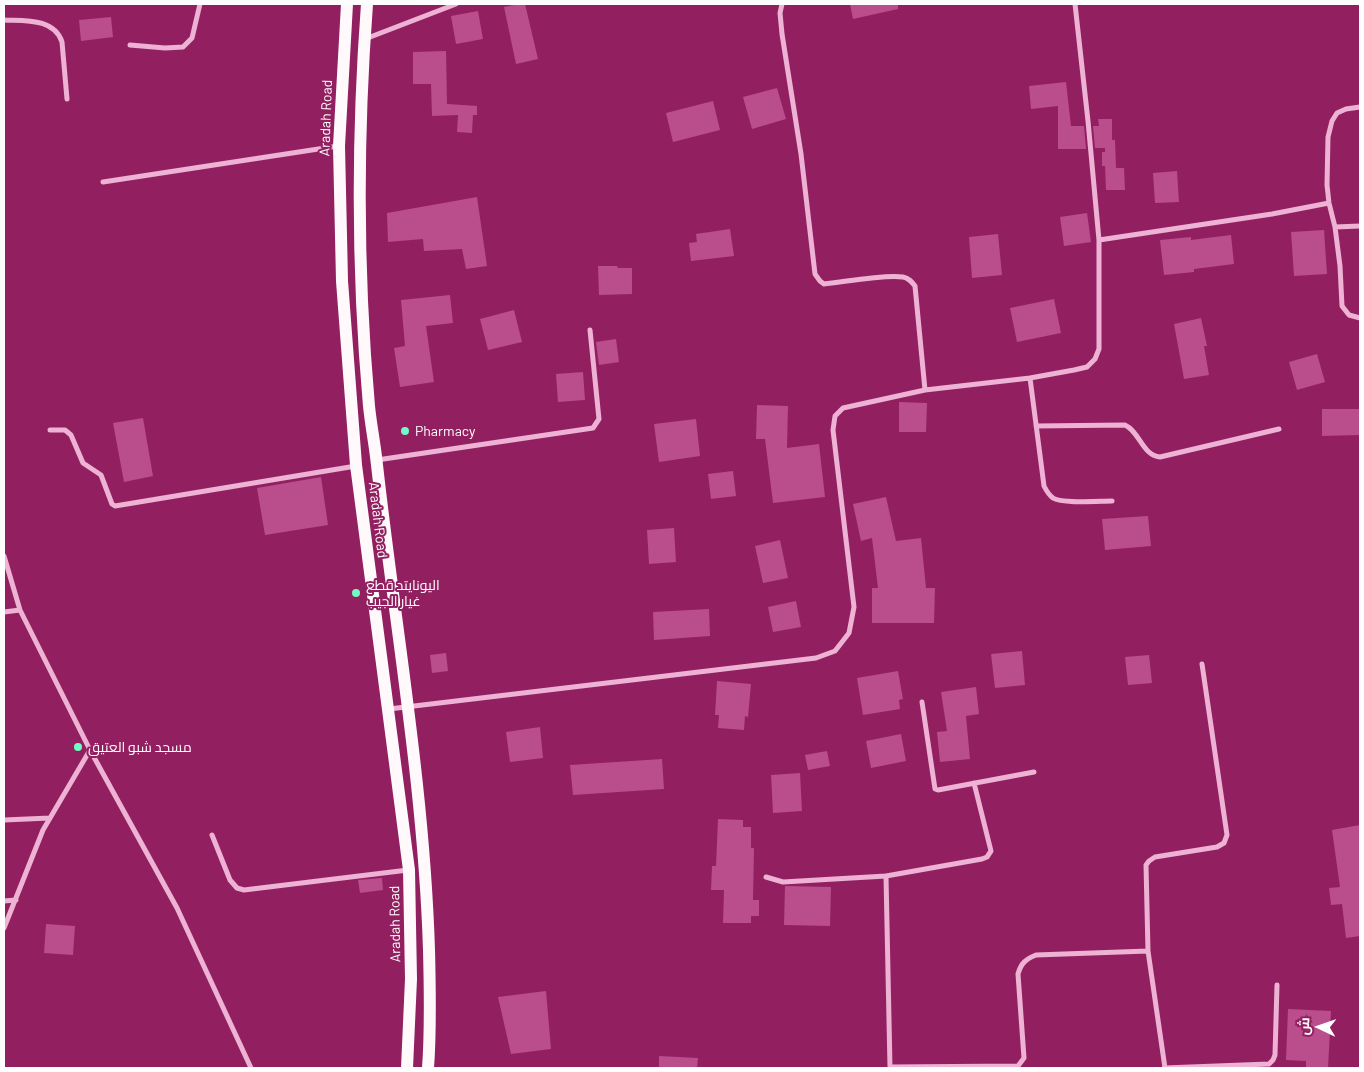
<!DOCTYPE html>
<html>
<head>
<meta charset="utf-8">
<style>
  body { margin:0 }
  #map { position:relative; width:1364px; height:1072px; overflow:hidden; background:#922060; font-family:Barlow,Cairo,sans-serif }
  canvas { display:block }
  .frame { position:absolute; inset:0; border:5px solid #fff; pointer-events:none }
  .north { position:absolute; left:1294px; top:1002px; width:50px; height:50px; -webkit-text-stroke:4px #922060; paint-order:stroke; rotate:273deg; font-size:14px; font-weight:700; line-height:20px; text-align:center; color:#fff }
  .north::after { content:''; display:block; margin:auto; width:18px; height:22px; background:#fff; clip-path:polygon(50% 0,100% 100%,50% 72%,0 100%) }
</style>
</head>
<body>
<div id="map">
<canvas width="1364" height="1072"></canvas>
<div class="frame"></div>
<div class="north">ش</div>
</div>
<script>
const context = document.querySelector('canvas').getContext('2d');
context.lineJoin = 'round';
function fillPath(path, color) { context.fillStyle = color; context.fill(path, 'evenodd'); }
function strokePath(path, color, width, dash) { context.strokeStyle = color; context.lineWidth = width; context.lineCap = dash ? 'butt' : 'round'; context.setLineDash(dash || []); context.stroke(path); }
function drawText(font, color, halo, rows, align = 'center') {
  context.font = font + ' Barlow,Cairo,sans-serif'; context.lineWidth = 4; context.setLineDash([]); context.textBaseline = 'middle'; context.strokeStyle = halo; context.fillStyle = color; for (const [text, x, y, turn = 0] of rows) {
    context.save(); context.translate(x, y); context.rotate((+turn || 0) * Math.PI / 180); context.textAlign = isNaN(turn) ? turn : align; if (halo) context.strokeText(text, 0, 0); context.fillText(text, 0, 0); context.restore();
  }
}
fillPath(new Path2D(`
  M 519,4 L 525,4 L 538,59 L 516,64 L 504,7 Z
  M 850,4 L 898,4 L 898,9 L 853,19 Z
  M 478,11 L 483,39 L 456,44 L 451,16 Z
  M 111,17 L 113,37 L 81,41 L 79,20 Z
  M 446,51 L 447,104 L 477,106 L 477,115 L 473,115 L 472,133 L 457,132 L 458,115 L 432,116 L 431,84 L 413,84 L 413,52 Z
  M 1066,82 L 1071,126 L 1084,126 L 1086,149 L 1058,149 L 1058,106 L 1031,109 L 1029,86 Z
  M 777,88 L 786,119 L 752,129 L 743,97 Z
  M 713,101 L 720,130 L 673,142 L 666,113 Z
  M 1098,119 L 1112,119 L 1112,140 L 1115,140 L 1116,168 L 1124,168 L 1125,190 L 1106,190 L 1105,166 L 1102,166 L 1102,152 L 1105,152 L 1105,148 L 1095,148 L 1093,126 L 1099,126 Z
  M 1177,171 L 1179,202 L 1155,203 L 1153,173 Z
  M 477,197 L 487,266 L 466,269 L 462,249 L 424,251 L 423,239 L 388,242 L 387,213 Z
  M 1087,213 L 1091,242 L 1064,246 L 1060,217 Z
  M 730,229 L 734,256 L 691,261 L 689,243 L 697,242 L 696,234 Z
  M 1324,230 L 1327,274 L 1294,276 L 1291,232 Z
  M 998,234 L 1002,275 L 972,278 L 969,237 Z
  M 1231,235 L 1234,264 L 1194,269 L 1194,272 L 1164,275 L 1160,240 L 1191,237 L 1191,240 Z
  M 598,266 L 617,266 L 618,268 L 632,268 L 632,294 L 599,295 Z
  M 450,295 L 453,323 L 426,326 L 434,382 L 400,387 L 394,348 L 405,346 L 401,300 Z
  M 1054,299 L 1061,333 L 1017,342 L 1010,308 Z
  M 514,310 L 522,342 L 488,350 L 480,319 Z
  M 1201,318 L 1207,346 L 1204,346 L 1209,375 L 1184,379 L 1174,324 Z
  M 616,339 L 619,362 L 599,365 L 596,342 Z
  M 1317,354 L 1325,382 L 1297,390 L 1289,362 Z
  M 583,372 L 585,400 L 558,402 L 556,374 Z
  M 899,402 L 927,403 L 926,432 L 899,432 Z
  M 757,405 L 788,406 L 787,448 L 819,444 L 825,497 L 773,503 L 765,439 L 756,439 Z
  M 1322,409 L 1360,409 L 1360,435 L 1322,436 Z
  M 143,418 L 153,476 L 124,482 L 113,423 Z
  M 696,419 L 700,456 L 659,462 L 654,424 Z
  M 733,471 L 736,496 L 711,499 L 708,474 Z
  M 321,477 L 328,525 L 265,535 L 257,488 Z
  M 886,497 L 896,541 L 921,538 L 926,588 L 935,588 L 934,623 L 872,623 L 872,588 L 878,588 L 872,538 L 861,541 L 853,504 Z
  M 1148,516 L 1151,546 L 1105,550 L 1102,519 Z
  M 674,528 L 676,562 L 649,564 L 647,530 Z
  M 780,540 L 788,578 L 763,583 L 755,546 Z
  M 796,601 L 801,627 L 773,632 L 768,607 Z
  M 709,609 L 710,636 L 654,640 L 653,612 Z
  M 1022,651 L 1025,685 L 995,688 L 991,654 Z
  M 446,653 L 448,671 L 432,673 L 430,655 Z
  M 1149,655 L 1152,683 L 1128,685 L 1125,657 Z
  M 898,671 L 903,699 L 899,700 L 900,709 L 863,715 L 857,678 Z
  M 717,681 L 751,684 L 748,717 L 745,716 L 744,730 L 718,728 L 719,715 L 715,715 Z
  M 976,687 L 979,714 L 966,716 L 970,759 L 940,762 L 937,732 L 947,731 L 941,692 Z
  M 540,727 L 543,758 L 510,762 L 506,732 Z
  M 901,734 L 906,761 L 871,768 L 866,741 Z
  M 827,751 L 830,766 L 808,770 L 805,755 Z
  M 662,759 L 664,789 L 573,795 L 570,765 Z
  M 800,773 L 802,811 L 773,813 L 771,775 Z
  M 718,819 L 743,820 L 743,827 L 751,827 L 751,848 L 754,848 L 753,900 L 759,900 L 759,916 L 751,916 L 751,923 L 723,923 L 724,890 L 711,890 L 712,866 L 716,866 Z
  M 1360,825 L 1360,936 L 1346,938 L 1342,904 L 1331,905 L 1329,888 L 1340,887 L 1332,830 Z
  M 382,878 L 383,890 L 360,893 L 358,880 Z
  M 785,886 L 831,887 L 830,926 L 784,925 Z
  M 46,924 L 75,926 L 73,955 L 44,953 Z
  M 546,991 L 551,1049 L 511,1054 L 498,997 Z
  M 1288,1009 L 1331,1011 L 1328,1068 L 1306,1068 L 1306,1061 L 1286,1060 Z
  M 659,1056 L 698,1058 L 697,1068 L 659,1068 Z`), '#ba4d8c');
strokePath(new Path2D(`
  M 782,4 L 780,13 L 782,34 L 801,154 L 815,274 L 820,281 L 824,284 C 844,282 885,274 903,277 C 909,278 912,282 915,286 L 925,390
  M 1075,4 L 1088,121 L 1099,240
  M 4,20 C 25,21 54,18 62,42 L 67,99
  M 365,39 L 456,4
  M 130,45 L 165,48 L 183,47 L 192,38 L 200,4
  M 1360,107 L 1346,109 L 1337,113 L 1332,121 L 1328,137 L 1327,185 L 1329,203 L 1335,227 L 1340,266 L 1342,306 L 1349,315 L 1360,318
  M 103,182 L 338,146
  M 1335,227 L 1360,226
  M 1030,378 L 1044,486 C 1046,490 1049,495 1053,498 C 1062,504 1100,501 1112,501
  M 1036,426 L 1125,425 C 1140,432 1142,455 1160,457 L 1279,429
  M 50,430 L 65,430 L 71,435 L 83,463 L 101,475 L 112,504 L 115,506 L 356,466
  M 377,460 L 593,428 L 599,419 L 590,330
  M 4,556 L 20,610 L 90,750 L 177,908 L 251,1068
  M 4,612 L 20,610
  M 922,702 L 935,789 L 938,790 L 1034,772
  M 389,709 L 816,658 L 835,651 L 849,633 L 854,607 L 833,430 L 835,416 L 843,408 L 925,390 L 1030,378 L 1074,370 L 1087,367 L 1095,359 L 1099,349 L 1099,240 L 1272,214 L 1329,203
  M 4,820 L 50,818
  M 212,835 L 230,880 L 237,888 L 244,890 L 408,870
  M 886,876 L 982,859 L 987,857 L 991,851 L 974,783
  M 766,877 L 783,882 L 886,876 L 890,1068
  M 4,901 L 16,900
  M 4,928 L 43,830 L 90,750
  M 890,1067 L 1018,1066 L 1024,1058 L 1018,974 C 1021,963 1026,959 1036,955 L 1148,951
  M 1164,1068 L 1269,1064 L 1273,1060 L 1275,1055 L 1277,985
  M 1165,1068 L 1148,951 L 1146,865 L 1149,861 L 1155,857 L 1217,847 L 1224,843 L 1227,835 L 1202,664`), '#edb2d4', 5);
strokePath(new Path2D(`
  M 347,4 L 339,146 L 342,281 L 356,465 L 409,870 L 411,979 L 407,1068
  M 367,4 C 357,137 357,272 369,406 C 371,426 375,445 377,465 C 395,626 424,787 429,950 C 430,989 431,1029 428,1068`), '#fff9fc', 12);
for (const [x, y, r, color] of [
  [405,431,5,"#73fac2"],
  [356,593,5,"#73fac2"],
  [78,747,5,"#73fac2"]
]) { const dot = new Path2D(); dot.arc(x, y, r, 0, 2 * Math.PI); context.fillStyle = color; context.fill(dot); strokePath(dot, '#922060', 2); }
drawText('14px', '#fff', '#922060', [
  ["Aradah Road",326,118,-88],
  ["Aradah Road",378,520,83],
  ["Aradah Road",395,924,-91]
]);
drawText('14px', '#fff', '#922060', [
  ["Pharmacy",415,431],
  ["اليونايتد قطع",366,585],
  ["غيار الجيب",366,601],
  ["مسجد شبو العتيق",88,747]
], 'left');
</script>
</body>
</html>
